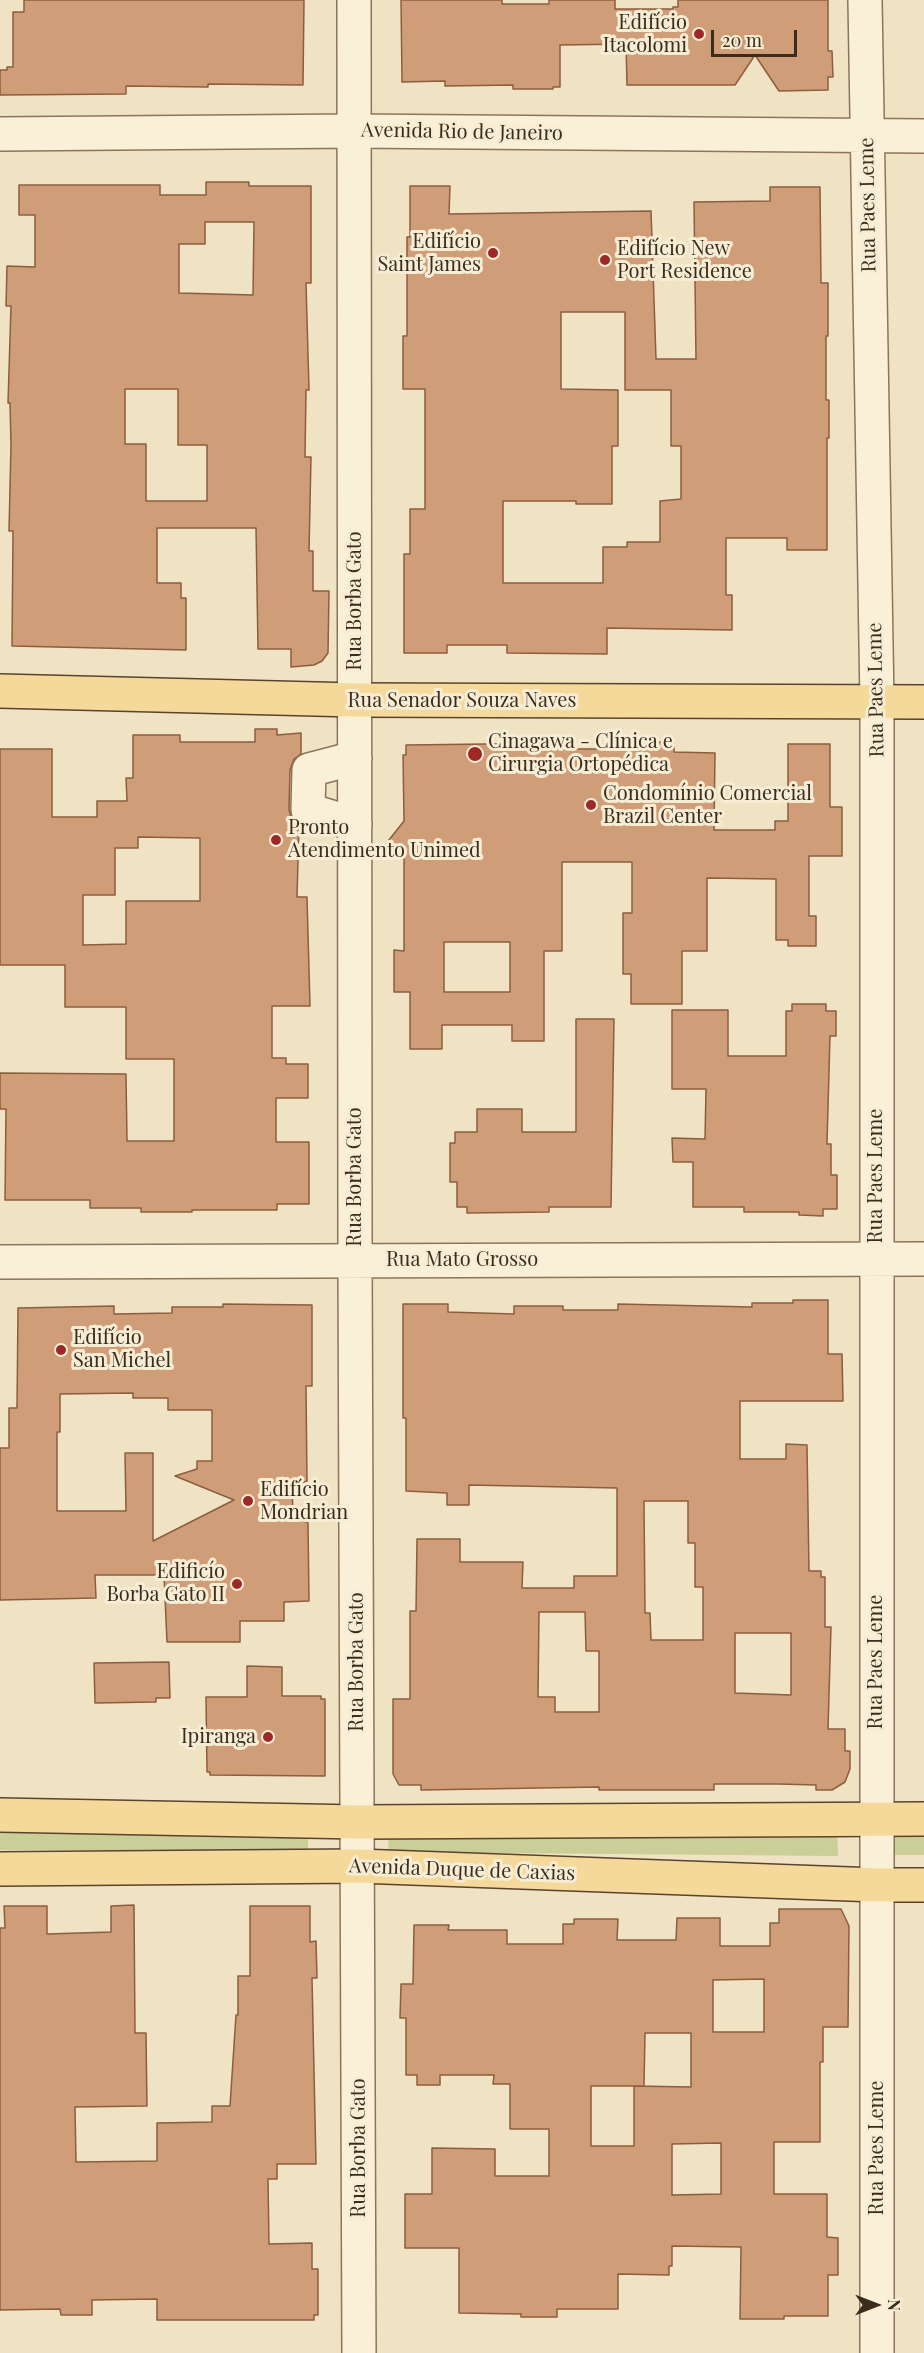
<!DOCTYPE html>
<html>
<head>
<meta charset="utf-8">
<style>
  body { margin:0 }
  #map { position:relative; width:924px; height:2353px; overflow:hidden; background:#f0e3c4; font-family:"Playfair Display",serif }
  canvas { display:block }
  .north { position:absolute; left:846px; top:2275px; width:60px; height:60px; -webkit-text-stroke:4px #f7edd4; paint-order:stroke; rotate:90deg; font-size:16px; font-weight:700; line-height:24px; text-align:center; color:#3b2c1e }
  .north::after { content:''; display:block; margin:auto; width:21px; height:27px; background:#3b2c1e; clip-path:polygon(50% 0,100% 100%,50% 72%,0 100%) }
  .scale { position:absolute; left:711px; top:30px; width:86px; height:27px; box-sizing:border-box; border:3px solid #3b2c1e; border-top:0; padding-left:8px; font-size:18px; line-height:21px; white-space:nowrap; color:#3b2c1e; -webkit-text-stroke:4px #f7edd4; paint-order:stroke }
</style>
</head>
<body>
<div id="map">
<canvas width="924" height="2353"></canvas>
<div class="north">N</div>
<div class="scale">20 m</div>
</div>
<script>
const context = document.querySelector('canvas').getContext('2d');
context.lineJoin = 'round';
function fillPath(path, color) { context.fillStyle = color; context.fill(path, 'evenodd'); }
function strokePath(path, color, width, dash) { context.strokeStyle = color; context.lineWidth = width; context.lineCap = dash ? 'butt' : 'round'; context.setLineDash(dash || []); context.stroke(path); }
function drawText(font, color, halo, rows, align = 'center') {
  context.font = font + ' "Playfair Display",serif'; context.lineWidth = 6; context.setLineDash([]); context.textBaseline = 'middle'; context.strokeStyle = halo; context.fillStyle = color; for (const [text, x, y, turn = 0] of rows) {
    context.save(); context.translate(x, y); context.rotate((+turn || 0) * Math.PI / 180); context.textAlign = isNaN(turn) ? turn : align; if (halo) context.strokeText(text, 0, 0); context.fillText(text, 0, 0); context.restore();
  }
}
fillPath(new Path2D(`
  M 0,1827 L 308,1827 L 308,1851 L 0,1850 Z
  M 837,1827 L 838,1856 L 388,1852 L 389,1828 Z
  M 881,1827 L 924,1827 L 924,1855 L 883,1855 Z`), '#c9cf97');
const building = new Path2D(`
  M 24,0 L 304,0 L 303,85 L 208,84 L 208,87 L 126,86 L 126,94 L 0,95 L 0,70 L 7,70 L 7,67 L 13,67 L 13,12 L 24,12 Z
  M 401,0 L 502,0 L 502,4 L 549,4 L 549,0 L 615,0 L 615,9 L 673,9 L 673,7 L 678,7 L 678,0 L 828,0 L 828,51 L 832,51 L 833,77 L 828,77 L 828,90 L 779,91 L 755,55 L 735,85 L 627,85 L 626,44 L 560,45 L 560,87 L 553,87 L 553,89 L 513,89 L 513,85 L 445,86 L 445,81 L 402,82 Z
  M 206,182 L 249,182 L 249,186 L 311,186 L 311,283 L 306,283 L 309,390 L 306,390 L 305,457 L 311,457 L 309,551 L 313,551 L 313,591 L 329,591 L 328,653 L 322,661 L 314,665 L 291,667 L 291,649 L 258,649 L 256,528 L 157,528 L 157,583 L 181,583 L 181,598 L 186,598 L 186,650 L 12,646 L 13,531 L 9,531 L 11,445 L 10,403 L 8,403 L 11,306 L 6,306 L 7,266 L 35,267 L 35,215 L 19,215 L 19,185 L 160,185 L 160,195 L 206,195 ZM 205,222 L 254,222 L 253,295 L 179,293 L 179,244 L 205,244 ZM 125,389 L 178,389 L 178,445 L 207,445 L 207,501 L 146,501 L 146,444 L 125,444 Z
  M 410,186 L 450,186 L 449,214 L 651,211 L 656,359 L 696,359 L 694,202 L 770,201 L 770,187 L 820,187 L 821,283 L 828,283 L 828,336 L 826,336 L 826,400 L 829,400 L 829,438 L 827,438 L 827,550 L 787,550 L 787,538 L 726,538 L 726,595 L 732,595 L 732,630 L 607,628 L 607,654 L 507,653 L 507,645 L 447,645 L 447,653 L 404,653 L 404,554 L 410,554 L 410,509 L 425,509 L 425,389 L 403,389 L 403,336 L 407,336 L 407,237 L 410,237 ZM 561,312 L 625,312 L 625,390 L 671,390 L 671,446 L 681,446 L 681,499 L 660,501 L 660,542 L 627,542 L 627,547 L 603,547 L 603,583 L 503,583 L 503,501 L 576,501 L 576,504 L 612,504 L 612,446 L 618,446 L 618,390 L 561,389 Z
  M 255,729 L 277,729 L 277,735 L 301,733 L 301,754 L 294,759 L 290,770 L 289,810 L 292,820 L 299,825 L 297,897 L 307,897 L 310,1006 L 272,1006 L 272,1058 L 286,1058 L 286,1064 L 308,1064 L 308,1098 L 276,1098 L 276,1142 L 309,1142 L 309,1204 L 277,1204 L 277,1210 L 192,1210 L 192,1212 L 141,1212 L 141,1208 L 90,1208 L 90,1200 L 5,1200 L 6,1109 L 0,1109 L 0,1073 L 126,1074 L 127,1141 L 174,1141 L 174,1059 L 126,1059 L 126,1007 L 65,1007 L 65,965 L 0,965 L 0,749 L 52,749 L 52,817 L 97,817 L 97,801 L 127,801 L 126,778 L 133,778 L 133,735 L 180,735 L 180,742 L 255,742 ZM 138,837 L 200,838 L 200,901 L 126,901 L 126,944 L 83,945 L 83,895 L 115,895 L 115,848 L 138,848 Z
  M 644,742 L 674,742 L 674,752 L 715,753 L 714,830 L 775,830 L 775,821 L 788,821 L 788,744 L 830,744 L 830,807 L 842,807 L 842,856 L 809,856 L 809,916 L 816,916 L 816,946 L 788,946 L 788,940 L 776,940 L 776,879 L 707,878 L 707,951 L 682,951 L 682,1004 L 631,1004 L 631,974 L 623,974 L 623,913 L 632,913 L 632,862 L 562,862 L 562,951 L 544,951 L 544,1041 L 512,1041 L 512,1025 L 442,1025 L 442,1049 L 410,1049 L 410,992 L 394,992 L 394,950 L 404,951 L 404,845 L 385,845 L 404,821 L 403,755 L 406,755 L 406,745 L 566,743 L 566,749 L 644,749 ZM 444,942 L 510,942 L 510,992 L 444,992 Z
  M 792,1004 L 826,1004 L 826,1011 L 836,1011 L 836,1036 L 830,1036 L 827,1144 L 831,1144 L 831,1175 L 837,1175 L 837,1209 L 823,1209 L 823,1216 L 799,1215 L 799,1212 L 744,1212 L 744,1207 L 693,1207 L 693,1162 L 673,1162 L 672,1138 L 705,1139 L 706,1089 L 672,1089 L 672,1010 L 728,1010 L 728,1056 L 786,1056 L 786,1011 L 792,1011 Z
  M 576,1019 L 614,1019 L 611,1207 L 549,1207 L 549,1212 L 467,1213 L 467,1207 L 457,1207 L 457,1182 L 450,1182 L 450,1143 L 455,1143 L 455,1132 L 477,1132 L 477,1109 L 522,1109 L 522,1132 L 576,1132 Z
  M 793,1300 L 828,1300 L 828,1354 L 842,1354 L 843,1401 L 740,1401 L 740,1459 L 786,1459 L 786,1444 L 807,1445 L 809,1571 L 821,1571 L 821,1577 L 825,1577 L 825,1627 L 831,1627 L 828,1729 L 845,1729 L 845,1751 L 850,1751 L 850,1769 L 845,1782 L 832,1790 L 816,1790 L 816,1785 L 779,1784 L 714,1784 L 714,1790 L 599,1790 L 599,1787 L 421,1790 L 421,1785 L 399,1785 L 393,1774 L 393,1699 L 410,1699 L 410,1611 L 416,1611 L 417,1539 L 460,1539 L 460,1562 L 523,1562 L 522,1588 L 574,1588 L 574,1576 L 617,1576 L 617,1488 L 469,1485 L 469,1505 L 447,1505 L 447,1493 L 406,1491 L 406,1418 L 403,1418 L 403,1304 L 448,1304 L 448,1312 L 514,1314 L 514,1306 L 563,1306 L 563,1310 L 618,1310 L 618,1304 L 752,1307 L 752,1303 L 793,1303 ZM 644,1501 L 688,1501 L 688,1543 L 695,1543 L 695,1587 L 703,1587 L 703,1640 L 651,1640 L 650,1613 L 645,1613 ZM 539,1612 L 585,1612 L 586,1651 L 599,1651 L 599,1712 L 555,1712 L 555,1697 L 538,1697 ZM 735,1633 L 791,1633 L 791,1695 L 735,1693 Z
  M 223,1304 L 312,1305 L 312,1386 L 306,1386 L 307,1481 L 292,1487 L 293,1515 L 308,1523 L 309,1601 L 284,1602 L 284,1621 L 240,1621 L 240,1642 L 167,1642 L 164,1575 L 95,1575 L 96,1598 L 0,1600 L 0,1448 L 9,1448 L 9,1408 L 17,1408 L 18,1308 L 114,1306 L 114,1314 L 172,1313 L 172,1307 L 223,1307 ZM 133,1393 L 133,1398 L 168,1398 L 168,1410 L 212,1410 L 212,1461 L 197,1461 L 197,1469 L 175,1476 L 234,1500 L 153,1541 L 153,1453 L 125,1453 L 126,1511 L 57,1511 L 57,1432 L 60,1432 L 60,1394 Z
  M 169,1662 L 170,1698 L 156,1698 L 156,1702 L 95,1703 L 94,1663 Z
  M 247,1666 L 282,1667 L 282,1696 L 321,1696 L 321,1699 L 325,1699 L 325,1776 L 210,1775 L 210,1772 L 207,1772 L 206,1697 L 247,1697 Z
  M 134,1905 L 135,2033 L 146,2033 L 147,2106 L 75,2107 L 76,2162 L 157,2161 L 157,2123 L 212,2122 L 212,2106 L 230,2106 L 236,2015 L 238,2015 L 238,1976 L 250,1976 L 250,1906 L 310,1906 L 310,1942 L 316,1941 L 317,1978 L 312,1978 L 316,2164 L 277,2164 L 277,2179 L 268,2179 L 269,2244 L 312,2243 L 312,2269 L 318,2269 L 318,2315 L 314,2315 L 314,2320 L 157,2320 L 157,2299 L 92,2300 L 92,2315 L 61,2315 L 60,2309 L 0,2310 L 0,1928 L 5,1928 L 4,1906 L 47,1906 L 47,1934 L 111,1932 L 111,1906 Z
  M 779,1909 L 841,1909 L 849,1926 L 848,2027 L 823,2027 L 823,2062 L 820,2062 L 820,2142 L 774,2142 L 774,2194 L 827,2194 L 827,2237 L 838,2238 L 838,2275 L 828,2275 L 828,2316 L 784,2316 L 784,2319 L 740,2319 L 741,2247 L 672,2246 L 672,2266 L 669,2266 L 669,2275 L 618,2274 L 618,2309 L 557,2309 L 557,2317 L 521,2317 L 521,2314 L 459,2313 L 459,2248 L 405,2248 L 405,2194 L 432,2194 L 432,2148 L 495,2149 L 495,2176 L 549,2176 L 549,2129 L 510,2129 L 510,2084 L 493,2084 L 494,2075 L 440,2075 L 440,2085 L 417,2085 L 417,2075 L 406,2075 L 406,2018 L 400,2018 L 401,1984 L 413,1984 L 414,1925 L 449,1925 L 448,1930 L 507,1930 L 507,1944 L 563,1944 L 563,1924 L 574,1924 L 574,1919 L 618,1919 L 617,1940 L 676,1940 L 677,1918 L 720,1918 L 720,1946 L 770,1946 L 770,1923 L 779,1923 ZM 764,1979 L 764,2032 L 713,2032 L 713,1980 ZM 645,2033 L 691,2033 L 691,2087 L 634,2086 L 644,2086 ZM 591,2086 L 634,2086 L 634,2146 L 591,2146 ZM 721,2143 L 721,2194 L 672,2195 L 672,2144 Z`);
fillPath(building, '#d09d79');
strokePath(building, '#8c5d3e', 1.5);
const minor = new Path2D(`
  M 354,0 L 355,1260 L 359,2353
  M 865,0 L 877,702 L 877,2353
  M 0,134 L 354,131 L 924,136
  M 355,758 L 309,770 L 308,810 L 355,824
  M 0,1262 L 924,1259`);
const major = new Path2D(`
  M 0,691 L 355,700 L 924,702
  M 0,1815 L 358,1822 L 924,1819
  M 0,1869 L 358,1866 L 877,1885 L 924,1885`);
strokePath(minor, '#8c745a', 36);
strokePath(major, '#5a422e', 36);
strokePath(minor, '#faf0d8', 33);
strokePath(major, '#f5d99b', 33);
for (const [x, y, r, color] of [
  [699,34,6,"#9e2728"],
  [493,253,6,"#9e2728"],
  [605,260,6,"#9e2728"],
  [475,754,8,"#9e2728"],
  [591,805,6,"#9e2728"],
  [276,840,6,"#9e2728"],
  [61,1350,6,"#9e2728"],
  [248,1501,6,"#9e2728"],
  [237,1584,6,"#9e2728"],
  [268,1737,6,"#9e2728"]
]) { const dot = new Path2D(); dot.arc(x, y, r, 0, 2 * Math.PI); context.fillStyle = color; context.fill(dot); strokePath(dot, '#f7edd4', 2); }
drawText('20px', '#3b2c1e', '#f7edd4', [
  ["Edifício",687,23,"right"],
  ["Itacolomi",687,46,"right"],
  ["Edifício",481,242,"right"],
  ["Saint James",481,265,"right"],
  ["Edifício New",617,249],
  ["Port Residence",617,272],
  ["Cinagawa - Clínica e",488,742],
  ["Cirurgia Ortopédica",488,765],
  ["Condomínio Comercial",603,794],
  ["Brazil Center",603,817],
  ["Pronto",288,828],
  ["Atendimento Unimed",288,851],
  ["Edifício",73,1338],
  ["San Michel",73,1361],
  ["Edifício",260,1490],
  ["Mondrian",260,1513],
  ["Edificío",225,1572,"right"],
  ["Borba Gato II",225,1595,"right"],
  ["Ipiranga",256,1737,"right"]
], 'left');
drawText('20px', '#3b2c1e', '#f7edd4', [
  ["Avenida Rio de Janeiro",462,132,1],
  ["Rua Paes Leme",868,205,-91],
  ["Rua Borba Gato",355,601,-90],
  ["Rua Paes Leme",876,690,-91],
  ["Rua Senador Souza Naves",462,701],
  ["Rua Paes Leme",876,1176,-90],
  ["Rua Borba Gato",355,1177,-90],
  ["Rua Mato Grosso",462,1260],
  ["Rua Borba Gato",357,1662,-90],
  ["Rua Paes Leme",876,1662,-90],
  ["Avenida Duque de Caxias",462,1870,2],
  ["Rua Borba Gato",359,2148,-90],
  ["Rua Paes Leme",877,2148,-90]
]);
</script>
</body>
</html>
